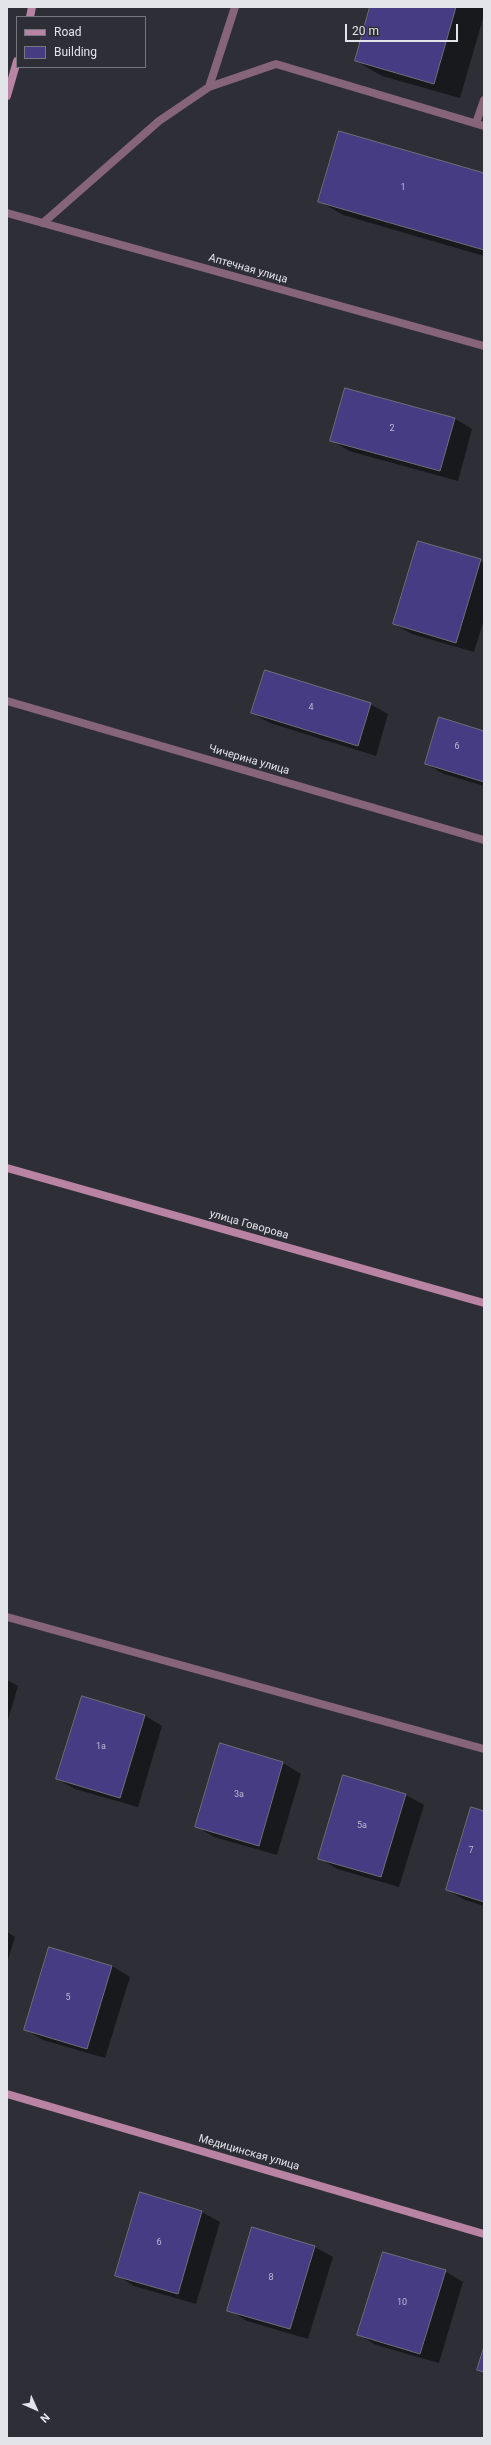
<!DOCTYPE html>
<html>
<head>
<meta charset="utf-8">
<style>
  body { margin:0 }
  #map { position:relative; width:491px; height:2445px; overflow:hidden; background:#2e2f36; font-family:Roboto,sans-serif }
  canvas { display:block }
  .frame { position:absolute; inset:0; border:8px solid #e3e4e9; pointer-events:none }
  .legend { position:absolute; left:16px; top:16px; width:130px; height:52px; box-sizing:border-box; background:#2e2f36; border:1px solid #76777e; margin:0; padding:5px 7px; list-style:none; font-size:12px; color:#e3e4e9 }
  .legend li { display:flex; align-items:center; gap:8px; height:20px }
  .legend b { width:20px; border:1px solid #76777e }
  .north { position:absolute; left:16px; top:2389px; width:40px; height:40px; -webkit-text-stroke:3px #2e2f36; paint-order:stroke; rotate:135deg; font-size:11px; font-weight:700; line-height:16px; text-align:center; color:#e3e4e9 }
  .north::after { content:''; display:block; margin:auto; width:14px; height:18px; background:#e3e4e9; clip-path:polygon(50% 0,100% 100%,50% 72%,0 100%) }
  .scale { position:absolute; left:345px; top:24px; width:113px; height:18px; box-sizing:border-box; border:2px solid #e3e4e9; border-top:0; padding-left:5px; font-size:12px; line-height:14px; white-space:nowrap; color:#e3e4e9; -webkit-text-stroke:3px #2e2f36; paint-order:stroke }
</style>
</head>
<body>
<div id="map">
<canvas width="491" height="2445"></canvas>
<div class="frame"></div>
<ul class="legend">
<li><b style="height:5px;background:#b983a3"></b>Road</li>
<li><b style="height:11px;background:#453c84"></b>Building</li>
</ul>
<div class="north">N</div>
<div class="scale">20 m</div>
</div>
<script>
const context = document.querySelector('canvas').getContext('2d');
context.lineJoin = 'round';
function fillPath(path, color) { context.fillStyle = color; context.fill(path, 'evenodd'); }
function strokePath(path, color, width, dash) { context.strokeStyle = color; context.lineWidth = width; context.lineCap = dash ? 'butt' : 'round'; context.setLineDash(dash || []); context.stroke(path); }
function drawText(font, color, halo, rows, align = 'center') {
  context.font = font + ' Roboto,sans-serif'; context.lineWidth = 3.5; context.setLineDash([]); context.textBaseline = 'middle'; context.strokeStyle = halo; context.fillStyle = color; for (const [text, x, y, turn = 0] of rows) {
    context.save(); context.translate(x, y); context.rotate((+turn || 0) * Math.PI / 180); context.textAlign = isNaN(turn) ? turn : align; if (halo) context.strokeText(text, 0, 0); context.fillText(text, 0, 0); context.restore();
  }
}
fillPath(new Path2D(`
  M 371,7 L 484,7 L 484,15 L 460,98 L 382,76 L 356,61 Z
  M 484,175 L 484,256 L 343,215 L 319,201 Z
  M 454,418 L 472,429 L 458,481 L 349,451 L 331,440 Z
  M 419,542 L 484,562 L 484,619 L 474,652 L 412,634 L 394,624 Z
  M 370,704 L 388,714 L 376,756 L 270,723 L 252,713 Z
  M 484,732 L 484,786 L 444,774 L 426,764 Z
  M 7,1680 L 18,1686 L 7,1723 Z
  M 144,1715 L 162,1726 L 138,1807 L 75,1789 L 57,1779 Z
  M 221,1745 L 283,1763 L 301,1774 L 277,1855 L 214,1837 L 196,1826 Z
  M 406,1795 L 424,1805 L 399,1887 L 337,1869 L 319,1858 Z
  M 484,1812 L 484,1906 L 465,1900 L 447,1890 Z
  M 7,1932 L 15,1937 L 7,1963 Z
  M 112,1966 L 130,1977 L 105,2058 L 43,2040 L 25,2029 Z
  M 140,2193 L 202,2212 L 220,2222 L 196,2304 L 134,2286 L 116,2275 Z
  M 253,2229 L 315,2247 L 333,2257 L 308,2339 L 247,2321 L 229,2310 Z
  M 445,2271 L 463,2282 L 439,2363 L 376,2345 L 358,2334 Z`), '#0007');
const building = new Path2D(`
  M 370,7 L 456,7 L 434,84 L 355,61 Z
  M 339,131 L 484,173 L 484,250 L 318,202 Z
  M 345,388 L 455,418 L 440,471 L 330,441 Z
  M 418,541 L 481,559 L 456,643 L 393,624 Z
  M 265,670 L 371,703 L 358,746 L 251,713 Z
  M 439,717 L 484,731 L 484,782 L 425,764 Z
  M 82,1696 L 145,1715 L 120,1798 L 56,1779 Z
  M 220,1743 L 283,1762 L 259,1846 L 195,1827 Z
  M 343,1775 L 406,1794 L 381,1877 L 318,1859 Z
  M 471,1807 L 484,1811 L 484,1902 L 446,1890 Z
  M 49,1947 L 112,1966 L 87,2049 L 24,2030 Z
  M 140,2192 L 202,2211 L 178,2294 L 115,2276 Z
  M 252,2227 L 315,2246 L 290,2329 L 227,2311 Z
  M 383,2252 L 446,2270 L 420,2354 L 357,2335 Z
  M 484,2347 L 484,2372 L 477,2370 Z`);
fillPath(building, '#453c84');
strokePath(building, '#6e6e77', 1);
strokePath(new Path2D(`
  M 209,87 L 235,7
  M 476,123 L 484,100
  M 43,223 L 159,121 L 209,87 L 276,64 L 484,126`), '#876579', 8);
strokePath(new Path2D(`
  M 7,213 L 484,346
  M 7,701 L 484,840
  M 7,1617 L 484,1749`), '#876579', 8);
strokePath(new Path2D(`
  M 30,17 L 32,7
  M 7,96 L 17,61
  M 7,1168 L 484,1303
  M 7,2094 L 484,2234`), '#b983a3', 8);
drawText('9px', '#bcbad0', null, [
  ["1",403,188],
  ["2",392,429],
  ["4",311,708],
  ["6",457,747],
  ["1а",101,1747],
  ["3а",239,1795],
  ["5а",362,1826],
  ["7",471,1851],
  ["5",68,1998],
  ["6",159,2243],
  ["8",271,2278],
  ["10",402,2303]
]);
drawText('11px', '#e3e4e9', '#2e2f36', [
  ["Аптечная улица",248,269,16],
  ["Чичерина улица",249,760,16],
  ["улица Говорова",249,1225,16],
  ["Медицинская улица",249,2153,16]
]);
</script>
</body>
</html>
